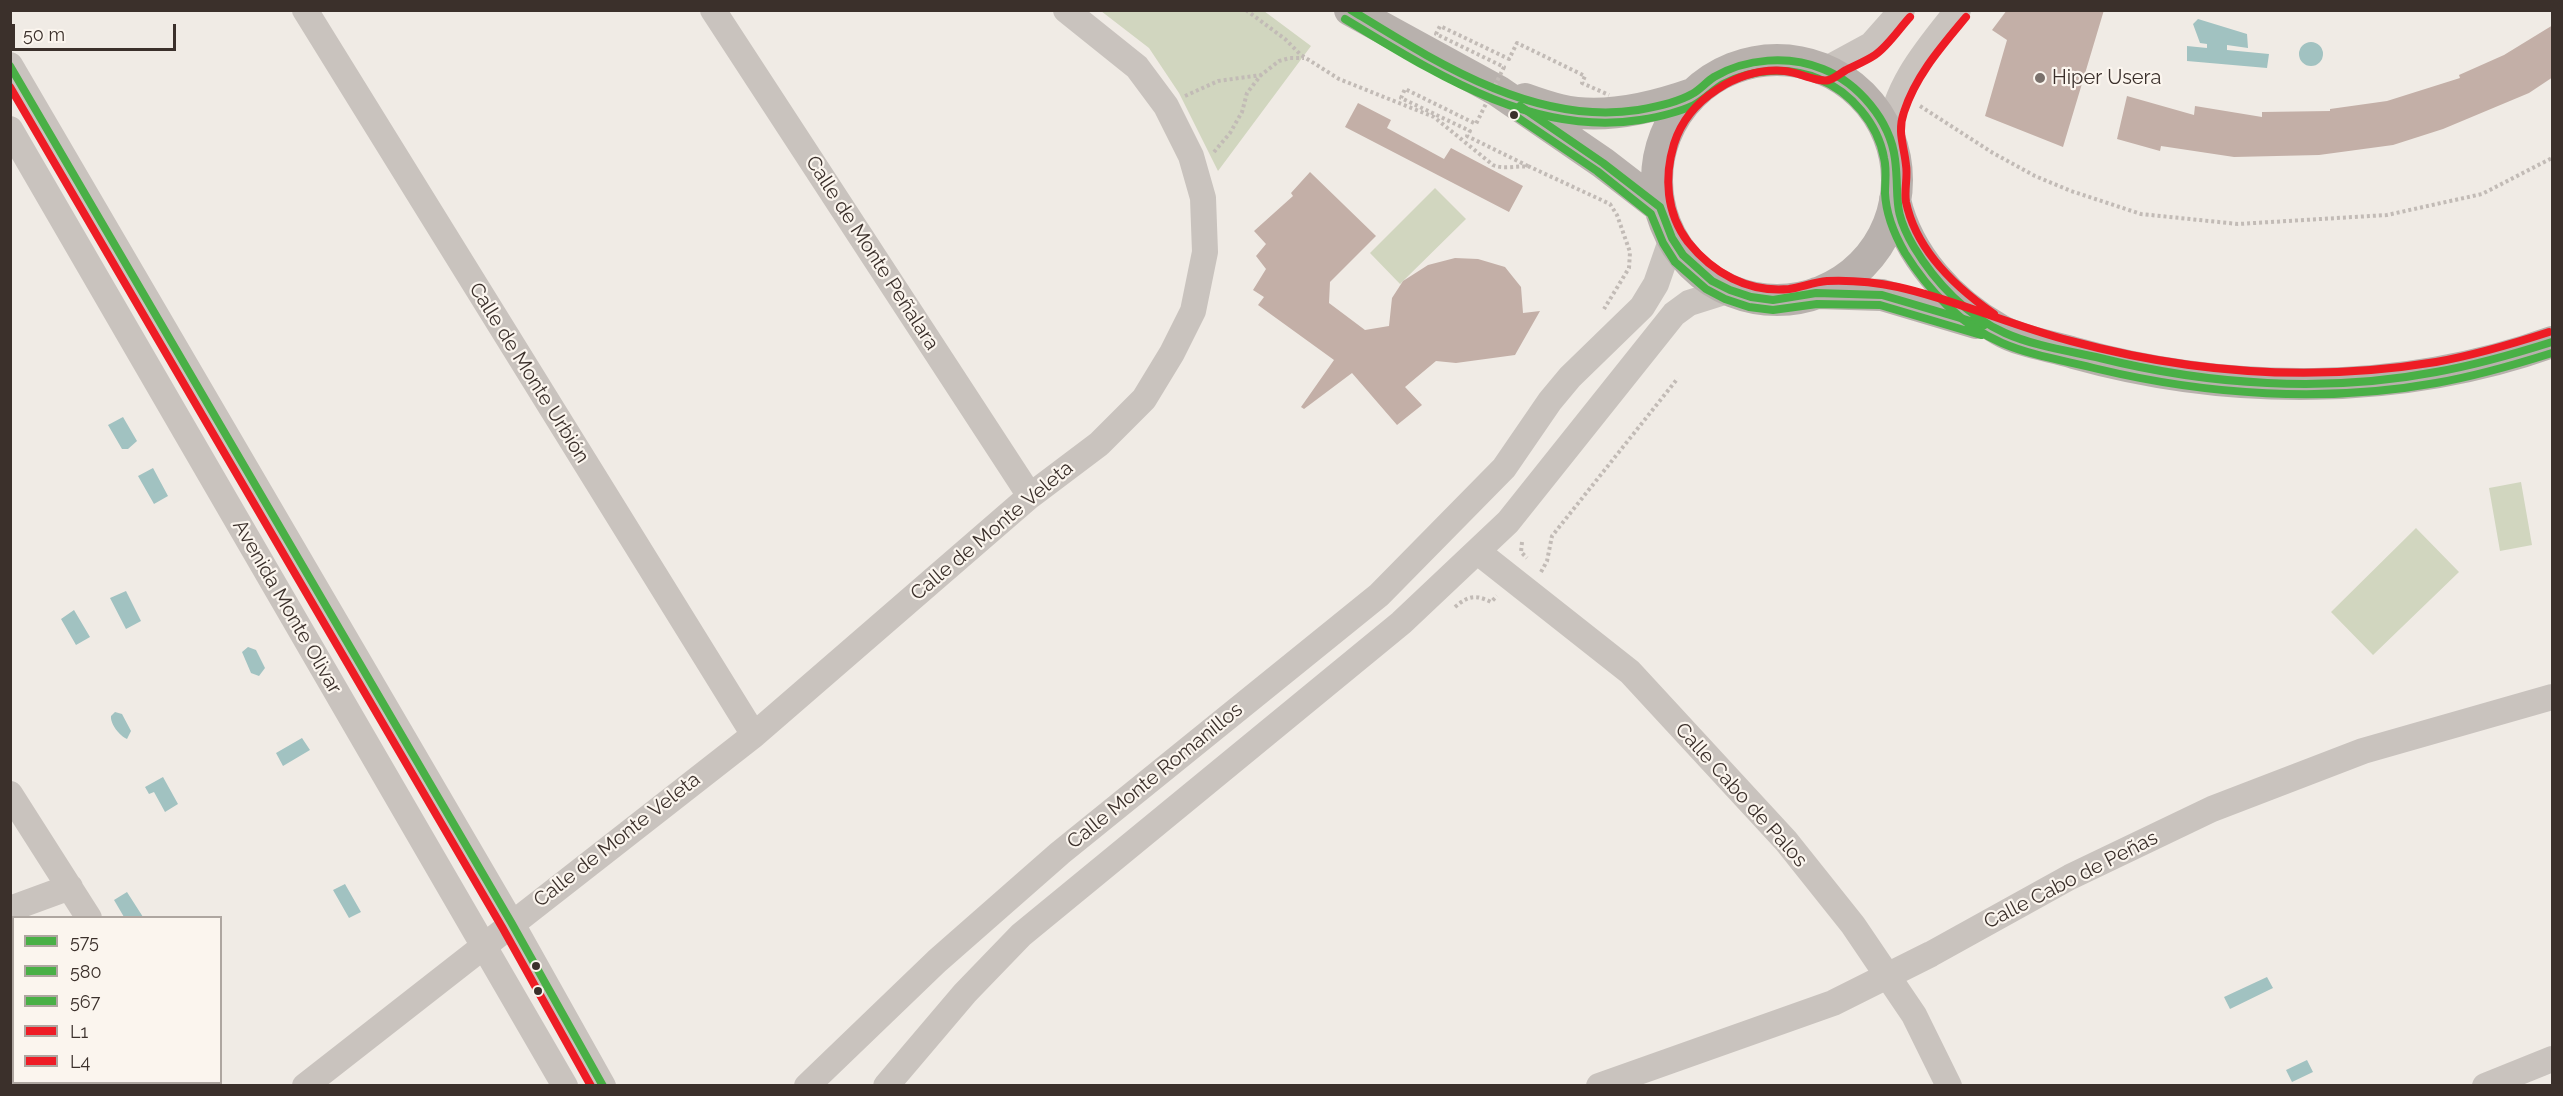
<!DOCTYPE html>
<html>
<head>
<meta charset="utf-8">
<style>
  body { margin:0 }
  #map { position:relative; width:2563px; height:1096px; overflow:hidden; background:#f0ebe5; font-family:Raleway,sans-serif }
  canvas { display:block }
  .frame { position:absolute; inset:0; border:12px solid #3b302b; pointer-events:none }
  .legend { position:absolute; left:12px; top:916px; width:210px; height:168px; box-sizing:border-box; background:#fbf5ee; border:2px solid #aea6a0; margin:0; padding:8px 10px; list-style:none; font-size:18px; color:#3b302b }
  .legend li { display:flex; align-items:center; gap:12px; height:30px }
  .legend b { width:30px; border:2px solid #aea6a0 }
  .scale { position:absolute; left:12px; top:24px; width:164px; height:27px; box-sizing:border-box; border:3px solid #3b302b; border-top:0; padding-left:8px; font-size:18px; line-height:21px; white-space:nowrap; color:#3b302b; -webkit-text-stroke:4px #fbf5ee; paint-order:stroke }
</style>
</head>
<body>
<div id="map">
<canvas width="2563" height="1096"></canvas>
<div class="frame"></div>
<ul class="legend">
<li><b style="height:8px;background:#49b046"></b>575</li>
<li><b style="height:8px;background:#49b046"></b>580</li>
<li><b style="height:8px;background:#49b046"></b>567</li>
<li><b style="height:8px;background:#ee1c25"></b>L1</li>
<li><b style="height:8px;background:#ee1c25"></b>L4</li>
</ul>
<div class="scale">50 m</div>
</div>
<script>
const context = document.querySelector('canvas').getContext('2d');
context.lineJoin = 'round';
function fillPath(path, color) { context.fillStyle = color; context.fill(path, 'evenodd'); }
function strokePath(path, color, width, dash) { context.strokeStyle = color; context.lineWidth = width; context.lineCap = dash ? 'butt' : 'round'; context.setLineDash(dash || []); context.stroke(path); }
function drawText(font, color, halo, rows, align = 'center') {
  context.font = font + ' Raleway,sans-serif'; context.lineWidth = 4.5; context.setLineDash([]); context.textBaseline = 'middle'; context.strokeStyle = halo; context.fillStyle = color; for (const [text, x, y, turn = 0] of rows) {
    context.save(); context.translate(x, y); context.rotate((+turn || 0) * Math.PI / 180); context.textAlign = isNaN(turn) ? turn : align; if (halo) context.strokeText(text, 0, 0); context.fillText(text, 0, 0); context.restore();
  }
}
fillPath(new Path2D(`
  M 1101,11 L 1264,11 L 1311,46 L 1218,171 L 1179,93 L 1149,48 Z
  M 1435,188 L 1466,219 L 1400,284 L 1370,253 Z
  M 2521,482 L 2532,545 L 2500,551 L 2489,488 Z
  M 2416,528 L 2459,572 L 2373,655 L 2331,612 Z`), '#d1d6bf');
fillPath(new Path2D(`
  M 2198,19 L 2247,34 L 2248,48 L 2227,45 L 2227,50 L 2269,54 L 2267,68 L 2187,61 L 2187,46 L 2207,48 L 2207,44 L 2200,43 L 2193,24 Z
  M2299 54a12 12 0 1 1 24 0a12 12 0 1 1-24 0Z
  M 123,417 L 137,441 L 128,449 L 122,449 L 108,425 Z
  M 153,468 L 168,496 L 154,504 L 138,476 Z
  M 126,591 L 141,621 L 126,629 L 110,598 Z
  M 74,610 L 90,637 L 76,645 L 61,619 Z
  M 248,647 L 256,650 L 265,668 L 259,676 L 251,673 L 242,652 Z
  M 115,712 L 122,714 L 131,731 L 127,739 C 120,736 110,724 111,716 Z
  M 302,738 L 310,750 L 283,766 L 276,753 Z
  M 163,777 L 178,804 L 165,812 L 154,792 L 149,794 L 145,787 Z
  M 345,884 L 361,912 L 349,918 L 333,890 Z
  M 127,892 L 143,917 L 124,917 L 114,900 Z
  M 2267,977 L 2273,988 L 2230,1009 L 2224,997 Z
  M 2307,1060 L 2313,1072 L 2292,1082 L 2286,1070 Z`), '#a1c2c1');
fillPath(new Path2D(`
  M 2007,10 L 2104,10 L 2063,147 L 1985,116 L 2007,40 L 1992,30 Z
  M 2553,25 L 2553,77 L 2529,93 L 2443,129 L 2393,145 L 2319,155 L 2234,157 L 2161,146 L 2160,151 L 2117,139 L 2127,96 L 2194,115 L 2195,106 L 2262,117 L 2262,112 L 2330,111 L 2330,109 L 2387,101 L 2460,78 L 2459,75 L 2504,55 Z
  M 1358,103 L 1391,120 L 1387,128 L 1444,159 L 1451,148 L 1523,186 L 1509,212 L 1345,127 Z
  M 1310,172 L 1376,236 L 1330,282 L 1329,303 L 1365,330 L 1389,326 L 1392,298 L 1403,281 L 1428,265 L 1455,258 L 1478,259 L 1505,267 L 1521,287 L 1523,313 L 1540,311 L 1515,355 L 1456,363 L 1436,361 L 1405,387 L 1422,405 L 1397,425 L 1352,373 L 1304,409 L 1301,407 L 1334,360 L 1258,305 L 1264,297 L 1253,290 L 1266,269 L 1256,256 L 1266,244 L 1254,231 L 1293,196 L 1291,193 Z`), '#c3afa7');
strokePath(new Path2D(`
  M 1246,10 L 1285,39 L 1301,55 L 1339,79 L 1434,117 L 1493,165 C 1504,170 1517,165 1529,167
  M 1185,96 L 1218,81 L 1261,75 L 1279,61 L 1290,58 L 1304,58
  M 1920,106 L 1993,153 L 2035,176 L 2071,191 L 2141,214 L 2238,224 L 2387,215 L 2482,194 L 2552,158
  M 1214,152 L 1230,133 L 1242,112 L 1247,93 L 1261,75
  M 1528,166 L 1610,204 L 1617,215 L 1630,252 L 1629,268 L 1604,309
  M 1522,542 L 1521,552 L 1527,558
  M 1541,572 L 1547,561 L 1552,536 L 1678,378
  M 1455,607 C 1468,596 1475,594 1491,602 L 1497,596`), '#c2bbb6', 4, [3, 3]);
strokePath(new Path2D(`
  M 305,10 L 754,735
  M 713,10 L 1030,496
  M 10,65 L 511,922 L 603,1086
  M 1825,70 L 1871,45 L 1902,10
  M 10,129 L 565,1086
  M 1889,136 C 1895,85 1927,49 1958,10
  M 1478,552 L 1630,672 L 1786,841 L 1853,925 L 1914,1015 L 1949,1086
  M 10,794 L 89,918
  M 10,909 L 70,887
  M 195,1082 L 197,1086
  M 305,1086 L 754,735 L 1030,496 L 1099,444 L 1144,399 L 1172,353 L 1193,311 L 1205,252 L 1203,198 L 1191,156 L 1166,106 L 1137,67 L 1066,10
  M 807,1086 L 937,961 L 1060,853 L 1379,595 L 1504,468 L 1550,401 L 1570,377 L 1642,307 L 1656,284 L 1672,238
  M 886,1086 L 965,993 L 1021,935 L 1401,623 L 1508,522 L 1674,314 L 1689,303 L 1730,290
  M 1599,1086 L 1833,1003 L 1931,954 L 2070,877 L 2212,809 L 2363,751 L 2552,697
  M 2485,1086 L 2552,1059`), '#c9c3be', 26);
strokePath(new Path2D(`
  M 1350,10 L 1498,91 L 1603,163 L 1660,207
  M1657 180a120 120 0 1 1 240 0a120 120 0 1 1-240 0Z
  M 1525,99 C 1536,103 1548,107 1560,110 C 1603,120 1652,108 1692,94
  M 1895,200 C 1908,256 1951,302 2000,330 C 2020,342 2052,346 2074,353 C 2228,396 2402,396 2552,342
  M 1817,293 L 1882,295 L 1976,323`), '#b8b1ad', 32);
strokePath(new Path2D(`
  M 1528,166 L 1467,136 L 1470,131 L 1401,98 L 1405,89 L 1476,124 L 1504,67 L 1436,34 L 1440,26 L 1509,59 L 1517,43 L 1585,76 L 1582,83 L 1609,95`), '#c2bbb6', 4, [3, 3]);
strokePath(new Path2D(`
  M 1351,10 C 1436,62 1534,126 1638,110 C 1656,107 1676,103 1692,94 C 1700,90 1706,82 1714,77 C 1746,58 1789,55 1823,69 C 1858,83 1890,120 1895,159 C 1900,198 1891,208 1914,247 C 1935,282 1967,316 2005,333 C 2034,346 2069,351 2100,358 C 2208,385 2326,393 2436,372 C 2476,365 2514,354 2552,342
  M 1520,106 L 1603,163 L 1660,207 L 1672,238 L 1683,255 L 1712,281 L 1730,290 L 1751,297 L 1773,300 L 1816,293 L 1882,295 L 1984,325`), '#49b046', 8);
strokePath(new Path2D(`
  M 1345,19 C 1433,72 1532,137 1640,120 C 1658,117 1677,113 1694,105 C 1705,99 1713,90 1723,84 C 1752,69 1789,66 1819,79 C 1851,92 1878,124 1884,158 C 1887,169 1885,181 1885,193 C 1886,215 1894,234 1905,253 C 1928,290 1962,326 2002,343 C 2032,356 2067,361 2098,369 C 2207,395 2325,403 2436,383 C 2476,376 2514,365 2552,353
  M 1514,115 L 1597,171 L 1651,214 L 1663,243 L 1675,262 L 1706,289 L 1725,299 L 1749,307 L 1773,310 L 1817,304 L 1880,305 L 1981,335`), '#49b046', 8);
strokePath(new Path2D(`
  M 10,66 L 511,922 L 603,1086`), '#49b046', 8);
strokePath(new Path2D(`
  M 10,87 L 502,927 L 591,1086`), '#ee1c25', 8);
strokePath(new Path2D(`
  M 1910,17 C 1899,29 1888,46 1875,55 C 1866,61 1856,65 1846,70 C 1841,73 1835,78 1829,80 C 1817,83 1798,72 1785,71 C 1739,67 1688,99 1674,144 C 1664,177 1666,213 1688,242 C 1713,273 1748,293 1789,289 C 1802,287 1814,282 1827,281 C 1851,280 1874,282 1898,287 C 1957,300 2012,326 2071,341 C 2190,373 2314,382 2436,362 C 2475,355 2512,344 2549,332
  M 1966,17 C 1942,46 1916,75 1904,112 C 1897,132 1904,145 1906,165 C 1908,177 1904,190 1906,202 C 1916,250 1955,287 1994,314`), '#ee1c25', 8);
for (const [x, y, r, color] of [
  [2040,78,6,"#7a716c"],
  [1514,115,5,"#3b302b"],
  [536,966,5,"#3b302b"],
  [538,991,5,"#3b302b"]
]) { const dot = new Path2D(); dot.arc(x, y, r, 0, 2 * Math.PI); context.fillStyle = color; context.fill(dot); strokePath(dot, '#fbf5ee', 2); }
drawText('20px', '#3b302b', '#fbf5ee', [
  ["Hiper Usera",2052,78]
], 'left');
drawText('20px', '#3b302b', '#fbf5ee', [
  ["Calle de Monte Peñalara",872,253,57],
  ["Calle de Monte Urbión",529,373,58],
  ["Calle de Monte Veleta",992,531,-40],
  ["Avenida Monte Olivar",287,607,60],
  ["Calle Monte Romanillos",1155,776,-39],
  ["Calle Cabo de Palos",1741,795,48],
  ["Calle de Monte Veleta",617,840,-38],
  ["Calle Cabo de Peñas",2071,880,-27]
]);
</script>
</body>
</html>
